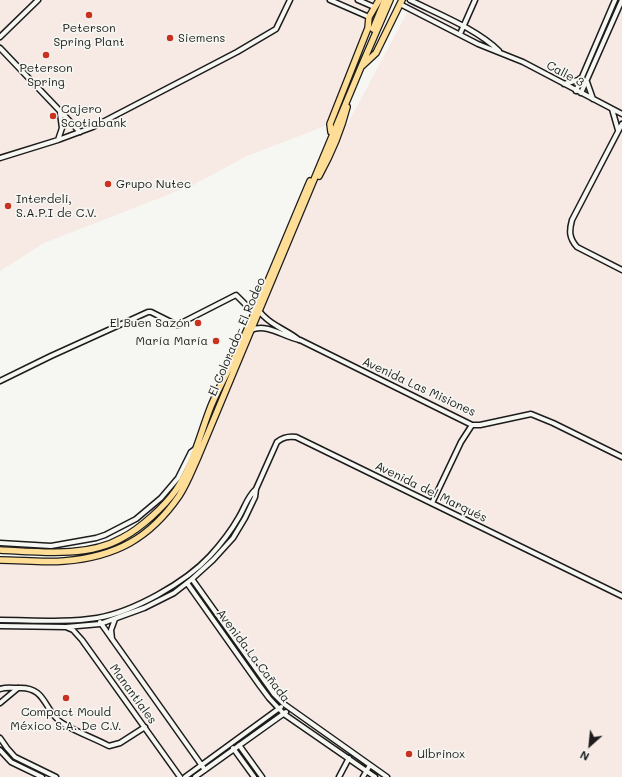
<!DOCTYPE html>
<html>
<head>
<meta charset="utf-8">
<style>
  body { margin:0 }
  #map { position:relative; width:622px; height:777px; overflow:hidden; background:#f6f6f2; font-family:Mali,sans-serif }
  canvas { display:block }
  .north { position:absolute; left:570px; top:725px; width:40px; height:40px; -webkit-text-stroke:3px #f6f6f2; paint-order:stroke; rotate:207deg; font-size:11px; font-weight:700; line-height:16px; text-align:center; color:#1c1c1c }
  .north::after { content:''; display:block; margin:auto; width:14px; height:18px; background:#1c1c1c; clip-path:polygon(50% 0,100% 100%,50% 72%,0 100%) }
</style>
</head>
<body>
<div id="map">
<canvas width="622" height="777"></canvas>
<div class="north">N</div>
</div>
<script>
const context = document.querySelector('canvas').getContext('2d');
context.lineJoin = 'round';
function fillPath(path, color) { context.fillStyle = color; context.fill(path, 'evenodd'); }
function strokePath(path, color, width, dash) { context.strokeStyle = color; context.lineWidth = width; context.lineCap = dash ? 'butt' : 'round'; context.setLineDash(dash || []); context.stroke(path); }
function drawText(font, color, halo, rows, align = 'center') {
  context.font = font + ' Mali,sans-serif'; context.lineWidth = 3.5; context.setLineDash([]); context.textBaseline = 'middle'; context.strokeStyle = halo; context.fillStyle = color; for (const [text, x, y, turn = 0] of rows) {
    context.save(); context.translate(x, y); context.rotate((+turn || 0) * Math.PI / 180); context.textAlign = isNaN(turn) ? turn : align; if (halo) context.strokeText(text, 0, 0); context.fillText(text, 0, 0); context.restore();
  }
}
fillPath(new Path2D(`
  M 0,0 L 378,0 L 325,126 L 247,156 L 193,185 L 44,243 L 0,271 Z
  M 414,0 L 622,0 L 622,777 L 0,777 L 0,559 L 82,558 L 104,554 L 148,532 L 180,495 L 304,205 Z`), '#f7e9e3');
const minor = new Path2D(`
  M 330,0 L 369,17
  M 358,0 L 374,7
  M 410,0 C 438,14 477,29 499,51
  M 400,4 L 478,44 L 523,62 L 622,114
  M 460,34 L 475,0
  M 0,37 L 38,0
  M 0,48 L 80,132
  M 587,82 L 593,99
  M 564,84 L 578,80 L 582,77
  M 576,91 L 615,0
  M 581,93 L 622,0
  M 612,109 L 618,130
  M 622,124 L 572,220 C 569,231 569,238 577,247 L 622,270
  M 58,140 L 62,128 L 60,113
  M 0,158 L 58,140 L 93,127 L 237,52 L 276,29 L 290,0
  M 259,311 C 264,317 270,322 277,326 C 285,331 292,334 299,340
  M 251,330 C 268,323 283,337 300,340 L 472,425 L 480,425 L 531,414 L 553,423 L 622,457
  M 0,381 L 51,356 L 148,312 L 151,312 L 177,325 L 179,325 L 185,321 L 236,295 L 254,313
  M 432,503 L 461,442 L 472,425
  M 0,543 L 51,546 L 96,538 L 105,535 L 136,519 L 161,498 L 178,478 L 191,452 L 195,449
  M 192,579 L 274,694 L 284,704 L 387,777
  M 187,583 L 260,686 L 269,698 L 284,714 L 375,777
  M 0,620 C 32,620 65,623 97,618 C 133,612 185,583 210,556 C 221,544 231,531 239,517 C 245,507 247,497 256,489
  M 100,622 L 205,770
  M 0,626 L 66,627 L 100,624 L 144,608 L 174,593 L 192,579 L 213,560 L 233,538 L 245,518 L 255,497 L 256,489 L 277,442 C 283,437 288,436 296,437 L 622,596
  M 66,627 L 73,630 L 82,640 L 180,777
  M 112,639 L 111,630 L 115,619
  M 0,689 C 6,687 12,688 18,688 C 47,686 44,712 62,723 C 76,732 94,738 109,746 L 120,743 L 145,727
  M 0,703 L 18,688
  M 0,738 L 7,748 L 15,757 L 56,777
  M 239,745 L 262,777
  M 233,748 L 254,777
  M 0,750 L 11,762 L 42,777
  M 185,777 L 281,707
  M 195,777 L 286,712
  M 339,777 L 349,758
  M 363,777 L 370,765`);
const major = new Path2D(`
  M 373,29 L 385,0
  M 362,66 L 376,53 L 402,0
  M 331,132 L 330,124 L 368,28 L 369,17 L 379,0
  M 319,176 C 331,154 341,131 347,107
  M 0,550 C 39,552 87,558 122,538 C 141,528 164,507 176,490 C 193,465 200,434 211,406 C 218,389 227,373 235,357 C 261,299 285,240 310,181
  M 0,560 C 21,560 43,563 64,561 C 116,557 150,538 179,496 C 187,484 192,470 198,457 L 361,67 L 390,0`);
strokePath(minor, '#1c1c1c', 7);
strokePath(major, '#1c1c1c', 8);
strokePath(minor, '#f6f6f2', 4);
strokePath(major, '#fedd96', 5.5);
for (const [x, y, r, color] of [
  [89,15,4,"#c8321e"],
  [170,38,4,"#c8321e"],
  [46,55,4,"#c8321e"],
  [53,116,4,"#c8321e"],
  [108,184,4,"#c8321e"],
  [8,206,4,"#c8321e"],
  [198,323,4,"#c8321e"],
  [216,341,4,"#c8321e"],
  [66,698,4,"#c8321e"],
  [409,754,4,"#c8321e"]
]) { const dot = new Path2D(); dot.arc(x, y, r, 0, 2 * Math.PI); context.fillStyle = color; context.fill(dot); strokePath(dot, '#f6f6f2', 1.5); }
drawText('12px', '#1c1c1c', '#f6f6f2', [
  ["Peterson",89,28,"center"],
  ["Spring Plant",89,42,"center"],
  ["Siemens",178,38],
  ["Peterson",46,68,"center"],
  ["Spring",46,82,"center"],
  ["Cajero",61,109],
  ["Scotiabank",61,123],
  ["Grupo Nutec",116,184],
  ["Interdeli,",16,199],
  ["S.A.P.I de C.V.",16,213],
  ["El Buen Sazón",190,323,"right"],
  ["María María",208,341,"right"],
  ["Compact Mould",66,712,"center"],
  ["México S.A. De C.V.",66,726,"center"],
  ["Ulbrinox",417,754]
], 'left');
drawText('12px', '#1c1c1c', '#f6f6f2', [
  ["Calle 3",565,74,28],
  ["El Colorado- El Rodeo",237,337,-67],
  ["Avenida Las Misiones",419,387,25],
  ["Avenida del Marqués",431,492,26],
  ["Avenida La Cañada",253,656,53],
  ["Manantiales",133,694,54]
]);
</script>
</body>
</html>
